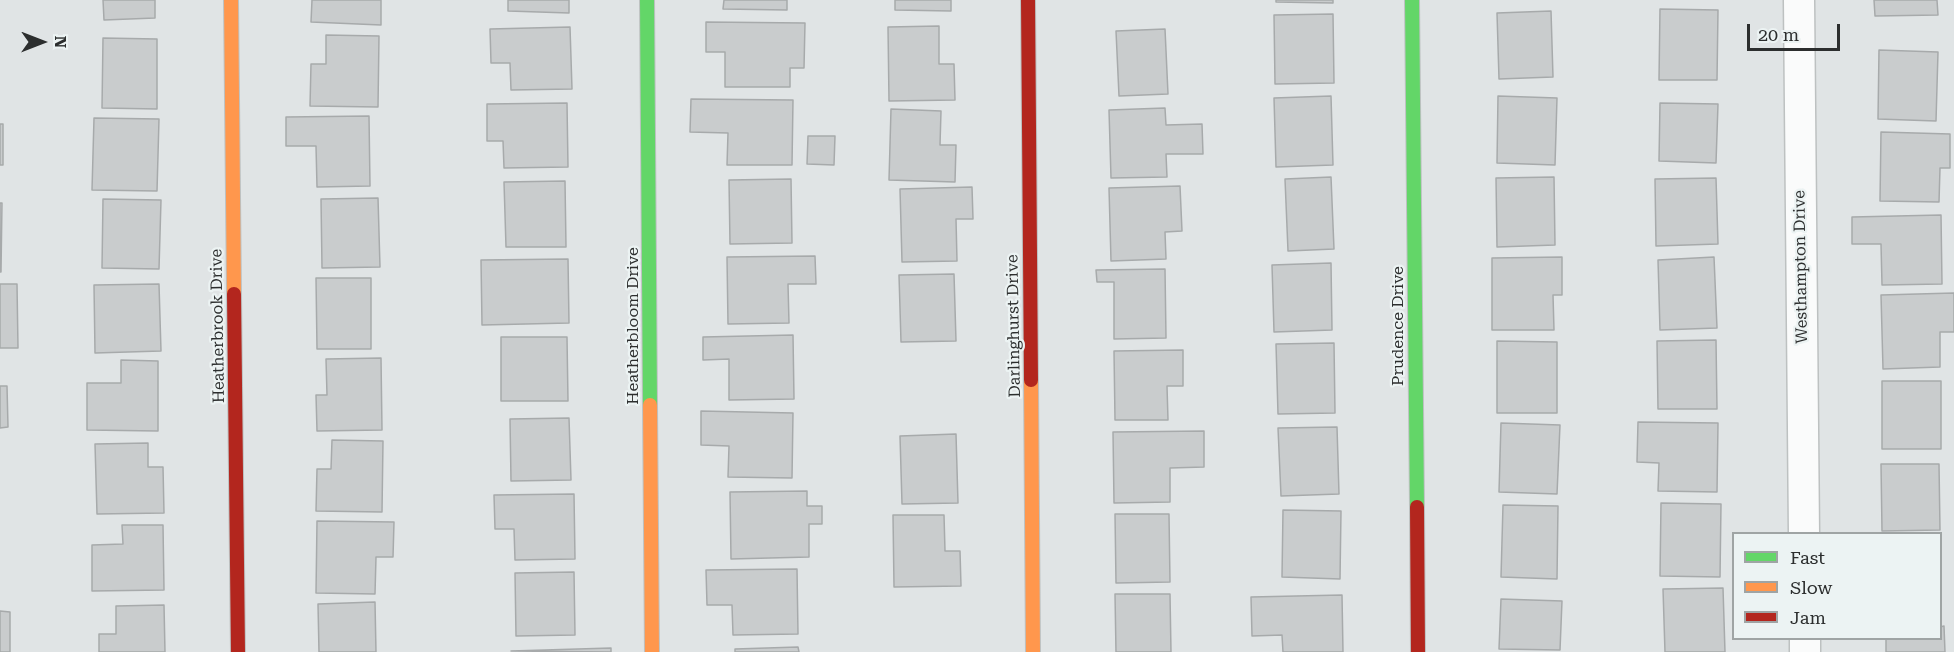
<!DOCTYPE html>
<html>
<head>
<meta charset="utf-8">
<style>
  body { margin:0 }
  #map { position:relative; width:1954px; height:652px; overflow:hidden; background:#e0e4e5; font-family:"Roboto Serif",serif }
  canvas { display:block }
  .legend { position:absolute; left:1732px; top:532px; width:210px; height:108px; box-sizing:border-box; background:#ecf3f3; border:2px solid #9fa4a4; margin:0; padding:8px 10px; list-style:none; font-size:18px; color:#2c2e2e }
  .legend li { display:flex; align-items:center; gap:12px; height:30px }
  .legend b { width:30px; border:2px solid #9fa4a4 }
  .north { position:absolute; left:12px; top:12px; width:60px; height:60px; -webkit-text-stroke:4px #ecf3f3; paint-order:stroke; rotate:90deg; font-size:16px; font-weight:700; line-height:24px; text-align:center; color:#2c2e2e }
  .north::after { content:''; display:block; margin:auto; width:21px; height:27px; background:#2c2e2e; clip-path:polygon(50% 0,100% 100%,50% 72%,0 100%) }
  .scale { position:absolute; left:1747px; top:24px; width:93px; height:27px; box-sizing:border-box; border:3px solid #2c2e2e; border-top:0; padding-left:8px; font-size:18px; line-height:21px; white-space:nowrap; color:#2c2e2e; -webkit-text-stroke:4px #ecf3f3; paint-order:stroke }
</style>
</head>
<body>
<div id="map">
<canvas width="1954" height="652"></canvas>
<ul class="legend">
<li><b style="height:8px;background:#63d668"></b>Fast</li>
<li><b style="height:8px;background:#ff974d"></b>Slow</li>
<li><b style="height:8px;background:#b3261e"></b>Jam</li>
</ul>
<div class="north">N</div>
<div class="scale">20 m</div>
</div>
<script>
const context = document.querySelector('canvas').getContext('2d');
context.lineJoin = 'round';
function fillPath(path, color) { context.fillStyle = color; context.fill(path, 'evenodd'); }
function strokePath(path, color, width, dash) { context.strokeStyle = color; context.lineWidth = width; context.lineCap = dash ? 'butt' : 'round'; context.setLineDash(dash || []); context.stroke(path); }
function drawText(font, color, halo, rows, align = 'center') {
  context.font = font + ' "Roboto Serif",serif'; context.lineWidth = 4.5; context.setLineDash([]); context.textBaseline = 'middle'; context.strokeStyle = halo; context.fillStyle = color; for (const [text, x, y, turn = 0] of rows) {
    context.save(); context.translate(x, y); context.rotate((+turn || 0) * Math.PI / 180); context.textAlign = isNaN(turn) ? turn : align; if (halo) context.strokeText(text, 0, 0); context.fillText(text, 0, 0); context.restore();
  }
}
const building = new Path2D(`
  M 103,0 L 155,0 L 155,18 L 104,20 Z
  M 312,0 L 381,0 L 381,25 L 311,22 Z
  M 508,0 L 569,0 L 569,13 L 508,11 Z
  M 724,0 L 787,0 L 787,10 L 723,9 Z
  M 895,0 L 951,0 L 951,11 L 895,10 Z
  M 1276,0 L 1333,0 L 1333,3 L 1276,2 Z
  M 1874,0 L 1937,0 L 1938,15 L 1875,16 Z
  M 1660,9 L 1718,10 L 1717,80 L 1659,80 Z
  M 1551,11 L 1553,77 L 1499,79 L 1497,13 Z
  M 1333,14 L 1334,83 L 1275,84 L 1274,15 Z
  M 706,22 L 805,23 L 804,68 L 790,68 L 790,87 L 725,87 L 725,52 L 706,52 Z
  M 939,26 L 939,64 L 954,64 L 955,100 L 889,101 L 888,27 Z
  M 570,27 L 572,89 L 511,90 L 510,63 L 491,63 L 490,29 Z
  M 1165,29 L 1168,94 L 1119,96 L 1116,31 Z
  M 326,35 L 379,36 L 378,107 L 310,106 L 311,64 L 326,64 Z
  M 103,38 L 157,39 L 157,109 L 102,108 Z
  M 1879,50 L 1938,52 L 1936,121 L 1878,119 Z
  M 1331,96 L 1333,165 L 1276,167 L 1274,98 Z
  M 1498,96 L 1557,98 L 1555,165 L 1497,163 Z
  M 691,99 L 793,100 L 792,165 L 727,165 L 728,133 L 690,132 Z
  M 567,103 L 568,167 L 504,168 L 503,141 L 487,141 L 487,104 Z
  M 1660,103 L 1718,104 L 1716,163 L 1659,161 Z
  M 1165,108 L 1166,125 L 1202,124 L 1203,154 L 1166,154 L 1167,177 L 1111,178 L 1109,110 Z
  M 891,109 L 941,111 L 940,145 L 956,145 L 955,182 L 889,180 Z
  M 369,116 L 370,186 L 317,187 L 316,146 L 286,146 L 286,117 Z
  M 94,118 L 159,119 L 157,191 L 92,190 Z
  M 0,124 L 3,124 L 3,165 L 0,165 Z
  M 1881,132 L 1950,134 L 1950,168 L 1940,168 L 1939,202 L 1880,201 Z
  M 808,136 L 835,136 L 834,165 L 807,164 Z
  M 1331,177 L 1334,249 L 1288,251 L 1285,179 Z
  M 1554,177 L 1555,245 L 1497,247 L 1496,178 Z
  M 1716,178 L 1718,244 L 1656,246 L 1655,179 Z
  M 791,179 L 792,243 L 730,244 L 729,180 Z
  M 565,181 L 566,247 L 506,247 L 504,182 Z
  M 1180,186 L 1182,231 L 1165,232 L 1166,259 L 1111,261 L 1109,188 Z
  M 972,187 L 973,219 L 956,219 L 957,261 L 902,262 L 900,189 Z
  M 378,198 L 380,267 L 322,268 L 321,199 Z
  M 103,199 L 161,200 L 159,269 L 102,268 Z
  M 0,203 L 2,203 L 1,272 L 0,272 Z
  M 1941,215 L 1942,284 L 1882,285 L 1881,244 L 1852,244 L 1852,217 Z
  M 815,256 L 816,284 L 788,284 L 789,323 L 728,324 L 727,257 Z
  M 1562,257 L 1562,295 L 1553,295 L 1554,330 L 1492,330 L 1492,258 Z
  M 1714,257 L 1717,328 L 1660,330 L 1658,260 Z
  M 568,259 L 569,323 L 482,325 L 481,260 Z
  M 1331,263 L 1332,330 L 1274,332 L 1272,265 Z
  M 1165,269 L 1166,338 L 1114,339 L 1114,282 L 1097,282 L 1096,270 Z
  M 954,274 L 956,341 L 901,342 L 899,275 Z
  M 316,278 L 371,278 L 371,349 L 317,349 Z
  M 0,284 L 17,284 L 18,348 L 0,348 Z
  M 159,284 L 161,351 L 95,353 L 94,285 Z
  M 1954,293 L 1954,332 L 1940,332 L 1940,367 L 1883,369 L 1881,295 Z
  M 793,335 L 794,399 L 729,400 L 729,359 L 703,360 L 703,337 Z
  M 501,337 L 567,337 L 568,401 L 501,401 Z
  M 1716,340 L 1717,409 L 1658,409 L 1657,341 Z
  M 1497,341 L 1557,342 L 1557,413 L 1497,413 Z
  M 1334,343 L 1335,413 L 1278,414 L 1276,344 Z
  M 1183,350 L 1183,386 L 1167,386 L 1168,420 L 1115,420 L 1114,351 Z
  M 381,358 L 382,430 L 317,431 L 316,395 L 327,395 L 326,359 Z
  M 121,360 L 158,361 L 158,431 L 87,430 L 87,383 L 121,383 Z
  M 1882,381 L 1941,381 L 1941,449 L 1882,449 Z
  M 0,386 L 7,386 L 8,427 L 0,428 Z
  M 701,411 L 793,413 L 792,478 L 728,477 L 729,446 L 701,445 Z
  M 569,418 L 571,480 L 511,481 L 510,419 Z
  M 1638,422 L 1718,423 L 1717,492 L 1658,491 L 1659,463 L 1637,462 Z
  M 1501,423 L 1560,425 L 1557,494 L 1499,492 Z
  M 1337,427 L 1339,494 L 1281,496 L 1278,428 Z
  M 1204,431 L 1204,467 L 1170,468 L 1170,502 L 1114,503 L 1113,432 Z
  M 956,434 L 958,503 L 902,504 L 900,436 Z
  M 332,440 L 383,441 L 382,512 L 316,511 L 317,469 L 331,469 Z
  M 148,443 L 148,467 L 163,467 L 164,513 L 97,514 L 95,444 Z
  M 1881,464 L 1939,464 L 1940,530 L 1882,531 Z
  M 807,491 L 807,506 L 822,506 L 822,524 L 809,524 L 809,557 L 731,559 L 730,492 Z
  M 574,494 L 575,559 L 515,560 L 514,529 L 495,529 L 494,495 Z
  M 1661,503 L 1721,504 L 1720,577 L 1660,576 Z
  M 1503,505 L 1558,506 L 1557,579 L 1501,577 Z
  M 1283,510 L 1341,511 L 1340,579 L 1282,577 Z
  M 1115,514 L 1169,514 L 1170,582 L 1116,583 Z
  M 893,515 L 944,515 L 945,551 L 960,551 L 961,586 L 894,587 Z
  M 317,521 L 394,522 L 393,557 L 376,557 L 375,594 L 316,593 Z
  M 122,525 L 163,525 L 164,590 L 92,591 L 92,545 L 123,544 Z
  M 797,569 L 798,634 L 733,635 L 732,605 L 707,605 L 706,570 Z
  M 574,572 L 575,635 L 516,636 L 515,573 Z
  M 1723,588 L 1725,652 L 1665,652 L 1663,589 Z
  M 1115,594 L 1170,594 L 1171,652 L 1116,652 Z
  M 1342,595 L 1343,652 L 1283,652 L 1282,635 L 1252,636 L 1251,597 Z
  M 1501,599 L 1562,601 L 1560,650 L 1499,649 Z
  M 375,602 L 376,652 L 319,652 L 318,604 Z
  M 164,605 L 165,652 L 99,652 L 99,634 L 116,634 L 116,606 Z
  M 0,611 L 10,612 L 10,652 L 0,652 Z
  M 1944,626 L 1945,652 L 1886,652 L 1886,638 L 1940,638 L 1940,627 Z
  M 798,647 L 799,652 L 735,652 L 735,649 Z
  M 611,648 L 611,652 L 511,651 Z`);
fillPath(building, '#c9cccd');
strokePath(building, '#a7aaab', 1.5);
const street = new Path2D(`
  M 1799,0 L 1804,534
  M 1805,638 L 1805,652`);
const fast = new Path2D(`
  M 647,0 L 650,405
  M 1412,0 L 1417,507`);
const slow = new Path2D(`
  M 231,0 L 234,294
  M 1031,380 L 1033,652
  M 650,405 L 652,652`);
const jam = new Path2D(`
  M 1028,0 L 1031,380
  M 234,294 L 238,652
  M 1417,507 L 1418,652`);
strokePath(street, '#bdc1c1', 33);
strokePath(fast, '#bdc1c1', 16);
strokePath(slow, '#bdc1c1', 16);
strokePath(jam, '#bdc1c1', 16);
strokePath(street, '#fafbfb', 30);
strokePath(fast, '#63d668', 14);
strokePath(slow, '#ff974d', 14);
strokePath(jam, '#b3261e', 14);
drawText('16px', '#2c2e2e', '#ecf3f3', [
  ["Westhampton Drive",1801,267,-91],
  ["Heatherbrook Drive",218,326,-91],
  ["Heatherbloom Drive",633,326,-90],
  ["Darlinghurst Drive",1014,326,-91],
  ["Prudence Drive",1398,326,-90]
]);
</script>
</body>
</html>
